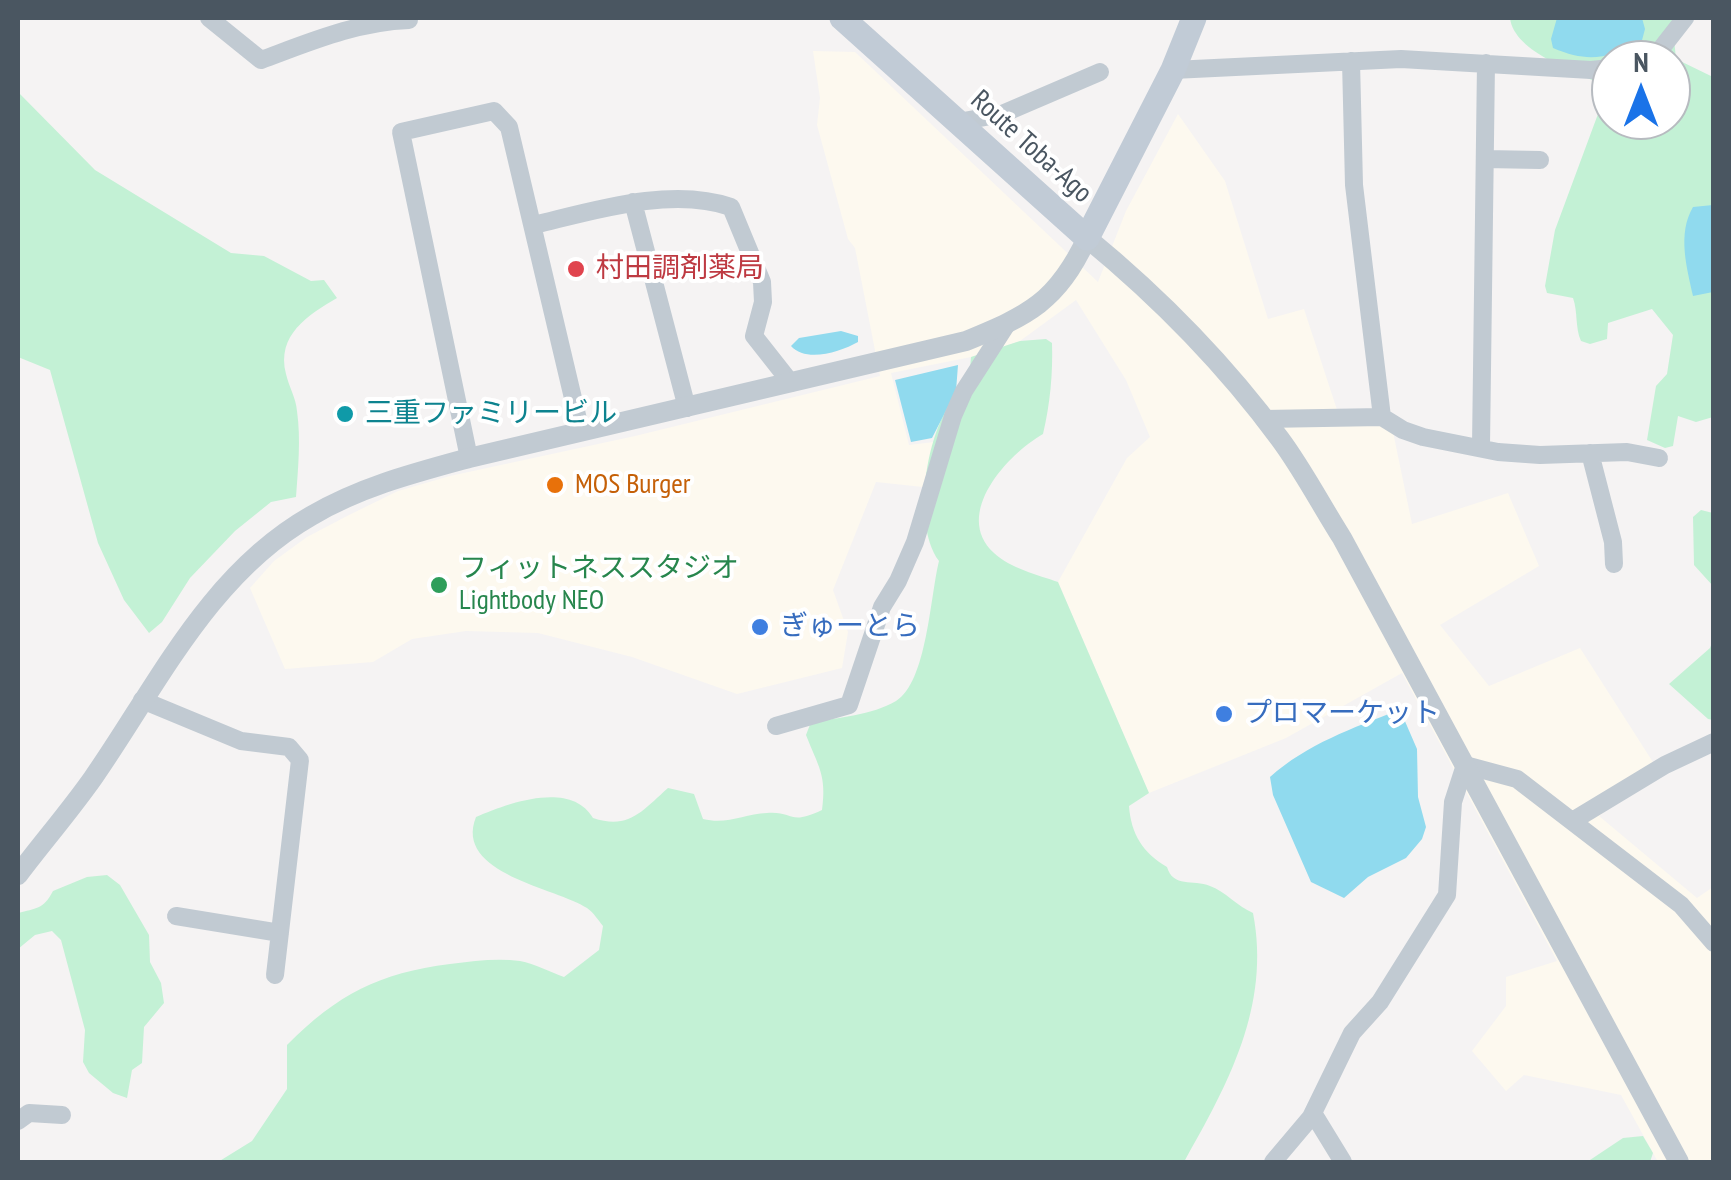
<!DOCTYPE html>
<html>
<head>
<meta charset="utf-8">
<style>
  body { margin:0 }
  #map { position:relative; width:1731px; height:1180px; overflow:hidden; background:#f5f3f3; font-family:"PT Sans Narrow",sans-serif }
  canvas { display:block }
  .frame { position:absolute; inset:0; border:20px solid #4a5661; pointer-events:none }
  .north { position:absolute; left:1591px; top:40px; width:100px; height:100px; box-sizing:border-box; background:#fff; border:2px solid #b7bbc0; border-radius:50%; rotate:0deg; font-size:28px; font-weight:700; line-height:40px; text-align:center; color:#4a5661 }
  .north::after { content:''; display:block; margin:auto; width:35px; height:45px; background:#1a73e8; clip-path:polygon(50% 0,100% 100%,50% 72%,0 100%) }
</style>
</head>
<body>
<div id="map">
<canvas width="1731" height="1180"></canvas>
<div class="frame"></div>
<div class="north">N</div>
</div>
<script>
const context = document.querySelector('canvas').getContext('2d');
context.lineJoin = 'round';
function fillPath(path, color) { context.fillStyle = color; context.fill(path, 'evenodd'); }
function strokePath(path, color, width, dash) { context.strokeStyle = color; context.lineWidth = width; context.lineCap = dash ? 'butt' : 'round'; context.setLineDash(dash || []); context.stroke(path); }
function drawText(font, color, halo, rows, align = 'center') {
  context.font = font + ' "PT Sans Narrow","Noto Sans JP",sans-serif'; context.lineWidth = 8; context.setLineDash([]); context.textBaseline = 'middle'; context.strokeStyle = halo; context.fillStyle = color; for (const [text, x, y, turn = 0] of rows) {
    context.save(); context.translate(x, y); context.rotate((+turn || 0) * Math.PI / 180); context.textAlign = isNaN(turn) ? turn : align; if (halo) context.strokeText(text, 0, 0); context.fillText(text, 0, 0); context.restore();
  }
}
fillPath(new Path2D(`
  M 813,51 L 855,52 L 1098,282 L 1126,211 L 1178,114 L 1225,181 L 1268,319 L 1304,309 L 1341,422 L 1392,427 L 1412,524 L 1508,493 L 1539,566 L 1440,625 L 1489,686 L 1580,648 L 1658,770 L 1599,816 L 1697,898 L 1713,887 L 1713,1162 L 1658,1162 L 1621,1095 L 1524,1075 L 1506,1091 L 1472,1051 L 1506,1006 L 1506,977 L 1557,961 L 1402,673 L 1286,738 L 1149,793 L 1058,582 L 1127,458 L 1150,437 L 1126,380 L 1076,300 L 1020,341 L 971,357 L 891,373 L 909,445 L 934,442 L 923,487 L 876,482 L 833,590 L 848,632 L 842,668 L 737,694 L 632,657 L 538,633 L 466,631 L 412,639 L 373,662 L 285,669 L 250,588 L 274,561 L 307,537 L 349,515 L 398,491 L 450,476 L 635,436 L 880,376 L 855,248 L 848,239 L 817,125 L 820,98 Z`), '#fdf9ef');
fillPath(new Path2D(`
  M 1510,18 L 1672,18 L 1676,59 L 1713,77 L 1713,417 L 1696,422 L 1678,416 L 1673,446 L 1665,448 L 1647,440 L 1656,386 L 1667,374 L 1673,335 L 1652,309 L 1608,323 L 1607,339 L 1590,344 L 1581,341 C 1575,328 1578,312 1573,298 L 1547,293 L 1545,286 L 1555,230 L 1608,87 C 1579,73 1514,53 1510,18 ZM 1611,60 L 1671,60 L 1671,120 L 1611,120 Z
  M 18,92 L 95,170 L 231,253 L 264,256 L 311,281 L 324,280 L 337,298 C 308,315 276,335 286,374 C 289,387 296,398 297,411 C 301,440 298,468 296,497 L 271,502 L 235,531 L 190,578 L 162,622 L 149,633 L 124,600 L 98,543 L 50,370 L 18,357 Z
  M 1046,339 L 1052,343 C 1053,374 1050,404 1043,434 C 1008,454 952,514 994,553 C 1010,568 1038,575 1058,582 L 1149,793 L 1129,806 C 1131,834 1143,853 1167,867 C 1173,888 1193,879 1210,886 C 1226,892 1237,906 1253,913 C 1271,1006 1228,1084 1184,1162 L 218,1162 L 252,1141 L 287,1089 L 287,1045 C 338,994 379,973 450,964 C 474,961 497,958 520,961 C 535,964 550,972 564,977 L 599,950 L 603,926 C 598,920 594,913 587,908 C 557,888 453,874 476,817 C 508,803 571,780 593,818 C 629,830 642,811 668,788 L 694,794 L 703,819 C 727,825 744,814 767,813 C 794,811 789,826 822,810 C 827,775 818,766 806,735 L 811,722 C 838,718 872,715 896,701 C 927,682 930,597 939,561 C 909,520 928,411 969,382 L 971,357 L 1020,341 Z
  M 1701,510 L 1713,513 L 1713,586 L 1694,565 L 1693,517 Z
  M 1713,640 L 1713,720 L 1708,719 L 1669,684 L 1710,648 Z
  M 107,875 L 120,885 L 149,935 L 150,962 L 161,983 L 164,1003 L 144,1027 L 142,1063 L 132,1070 L 127,1098 L 113,1093 L 89,1073 L 83,1062 L 85,1030 L 61,940 L 52,931 L 35,935 L 18,949 L 18,913 C 36,908 43,910 53,891 L 87,877 Z
  M 1643,1136 L 1653,1153 L 1650,1162 L 1587,1162 L 1623,1138 Z`), '#c3f1d5');
fillPath(new Path2D(`
  M 1557,18 L 1642,18 L 1645,29 L 1641,44 C 1606,58 1588,63 1553,48 L 1551,39 Z
  M 1713,205 L 1713,292 L 1693,296 C 1687,268 1677,234 1693,207 Z
  M 841,331 L 858,336 L 858,342 C 840,352 806,363 791,346 L 799,338 Z
  M 958,365 L 956,391 L 932,438 L 911,442 L 895,380 Z
  M 1399,710 L 1405,712 L 1404,719 L 1417,749 L 1418,797 L 1426,827 L 1422,839 L 1406,858 L 1368,877 L 1344,898 L 1311,882 L 1273,795 L 1270,777 C 1307,744 1353,728 1399,710 Z`), '#90daee');
strokePath(new Path2D(`
  M 209,18 L 261,60 C 310,42 356,22 409,20
  M 1645,60 L 1660,50 L 1685,18
  M 1351,61 L 1354,185 L 1382,417
  M 1173,70 L 1401,59 L 1591,70 L 1611,68
  M 958,122 L 1002,114 L 1100,72
  M 1485,159 L 1540,160
  M 633,202 L 687,408
  M 534,225 C 593,211 671,186 731,207 L 762,282 L 763,302 L 754,336 L 791,383
  M 1264,419 L 1382,417 L 1403,430 L 1423,437 L 1498,452 L 1540,455 L 1627,452 L 1659,458
  M 1481,446 L 1486,63
  M 1590,453 L 1613,542 L 1614,564
  M 469,458 L 401,132 L 494,111 L 509,127 L 581,432
  M 142,700 L 241,741 L 289,747 L 300,760 L 275,975
  M 776,726 L 849,705 L 882,607 L 898,581 L 915,542 L 953,416 L 964,391 L 1007,324
  M 1574,820 L 1665,765 L 1714,742
  M 176,916 L 280,933
  M 1313,1113 L 1343,1162
  M 18,1121 L 29,1113 L 62,1115
  M 1273,1162 L 1311,1117 L 1352,1033 L 1380,1002 L 1447,895 L 1453,802 L 1465,765 L 1517,779 L 1681,905 L 1714,943`), '#c1cad2', 18);
strokePath(new Path2D(`
  M 18,875 C 42,843 69,812 93,778 C 157,686 209,574 311,516 C 360,487 414,473 469,458 L 966,341 C 1029,315 1057,302 1087,238 C 1160,298 1224,363 1280,439 C 1303,470 1321,505 1342,538 L 1679,1162`), '#c1cad2', 20);
strokePath(new Path2D(`
  M 842,18 L 1087,238 L 1173,70 L 1194,18`), '#c1cbd6', 25);
for (const [x, y, r, color] of [
  [576,269,10,"#e0444e"],
  [345,414,10,"#0f9aa8"],
  [555,485,10,"#e8710a"],
  [439,585,10,"#2e9e5b"],
  [760,627,10,"#3f7fe0"],
  [1224,714,10,"#3f7fe0"]
]) { const dot = new Path2D(); dot.arc(x, y, r, 0, 2 * Math.PI); context.fillStyle = color; context.fill(dot); strokePath(dot, '#fff', 4); }
drawText('28px', '#4a5661', '#fff', [
  ["Route Toba-Ago",1031,147,42]
]);
drawText('28px', '#be3a42', '#fff', [
  ["村田調剤薬局",596,269]
], 'left');
drawText('28px', '#0d838f', '#fff', [
  ["三重ファミリービル",365,414]
], 'left');
drawText('28px', '#c56008', '#fff', [
  ["MOS Burger",575,485]
], 'left');
drawText('28px', '#27864d', '#fff', [
  ["フィットネススタジオ",459,569],
  ["Lightbody NEO",459,601]
], 'left');
drawText('28px', '#366cbe', '#fff', [
  ["ぎゅーとら",780,627],
  ["プロマーケット",1244,714]
], 'left');
</script>
</body>
</html>
